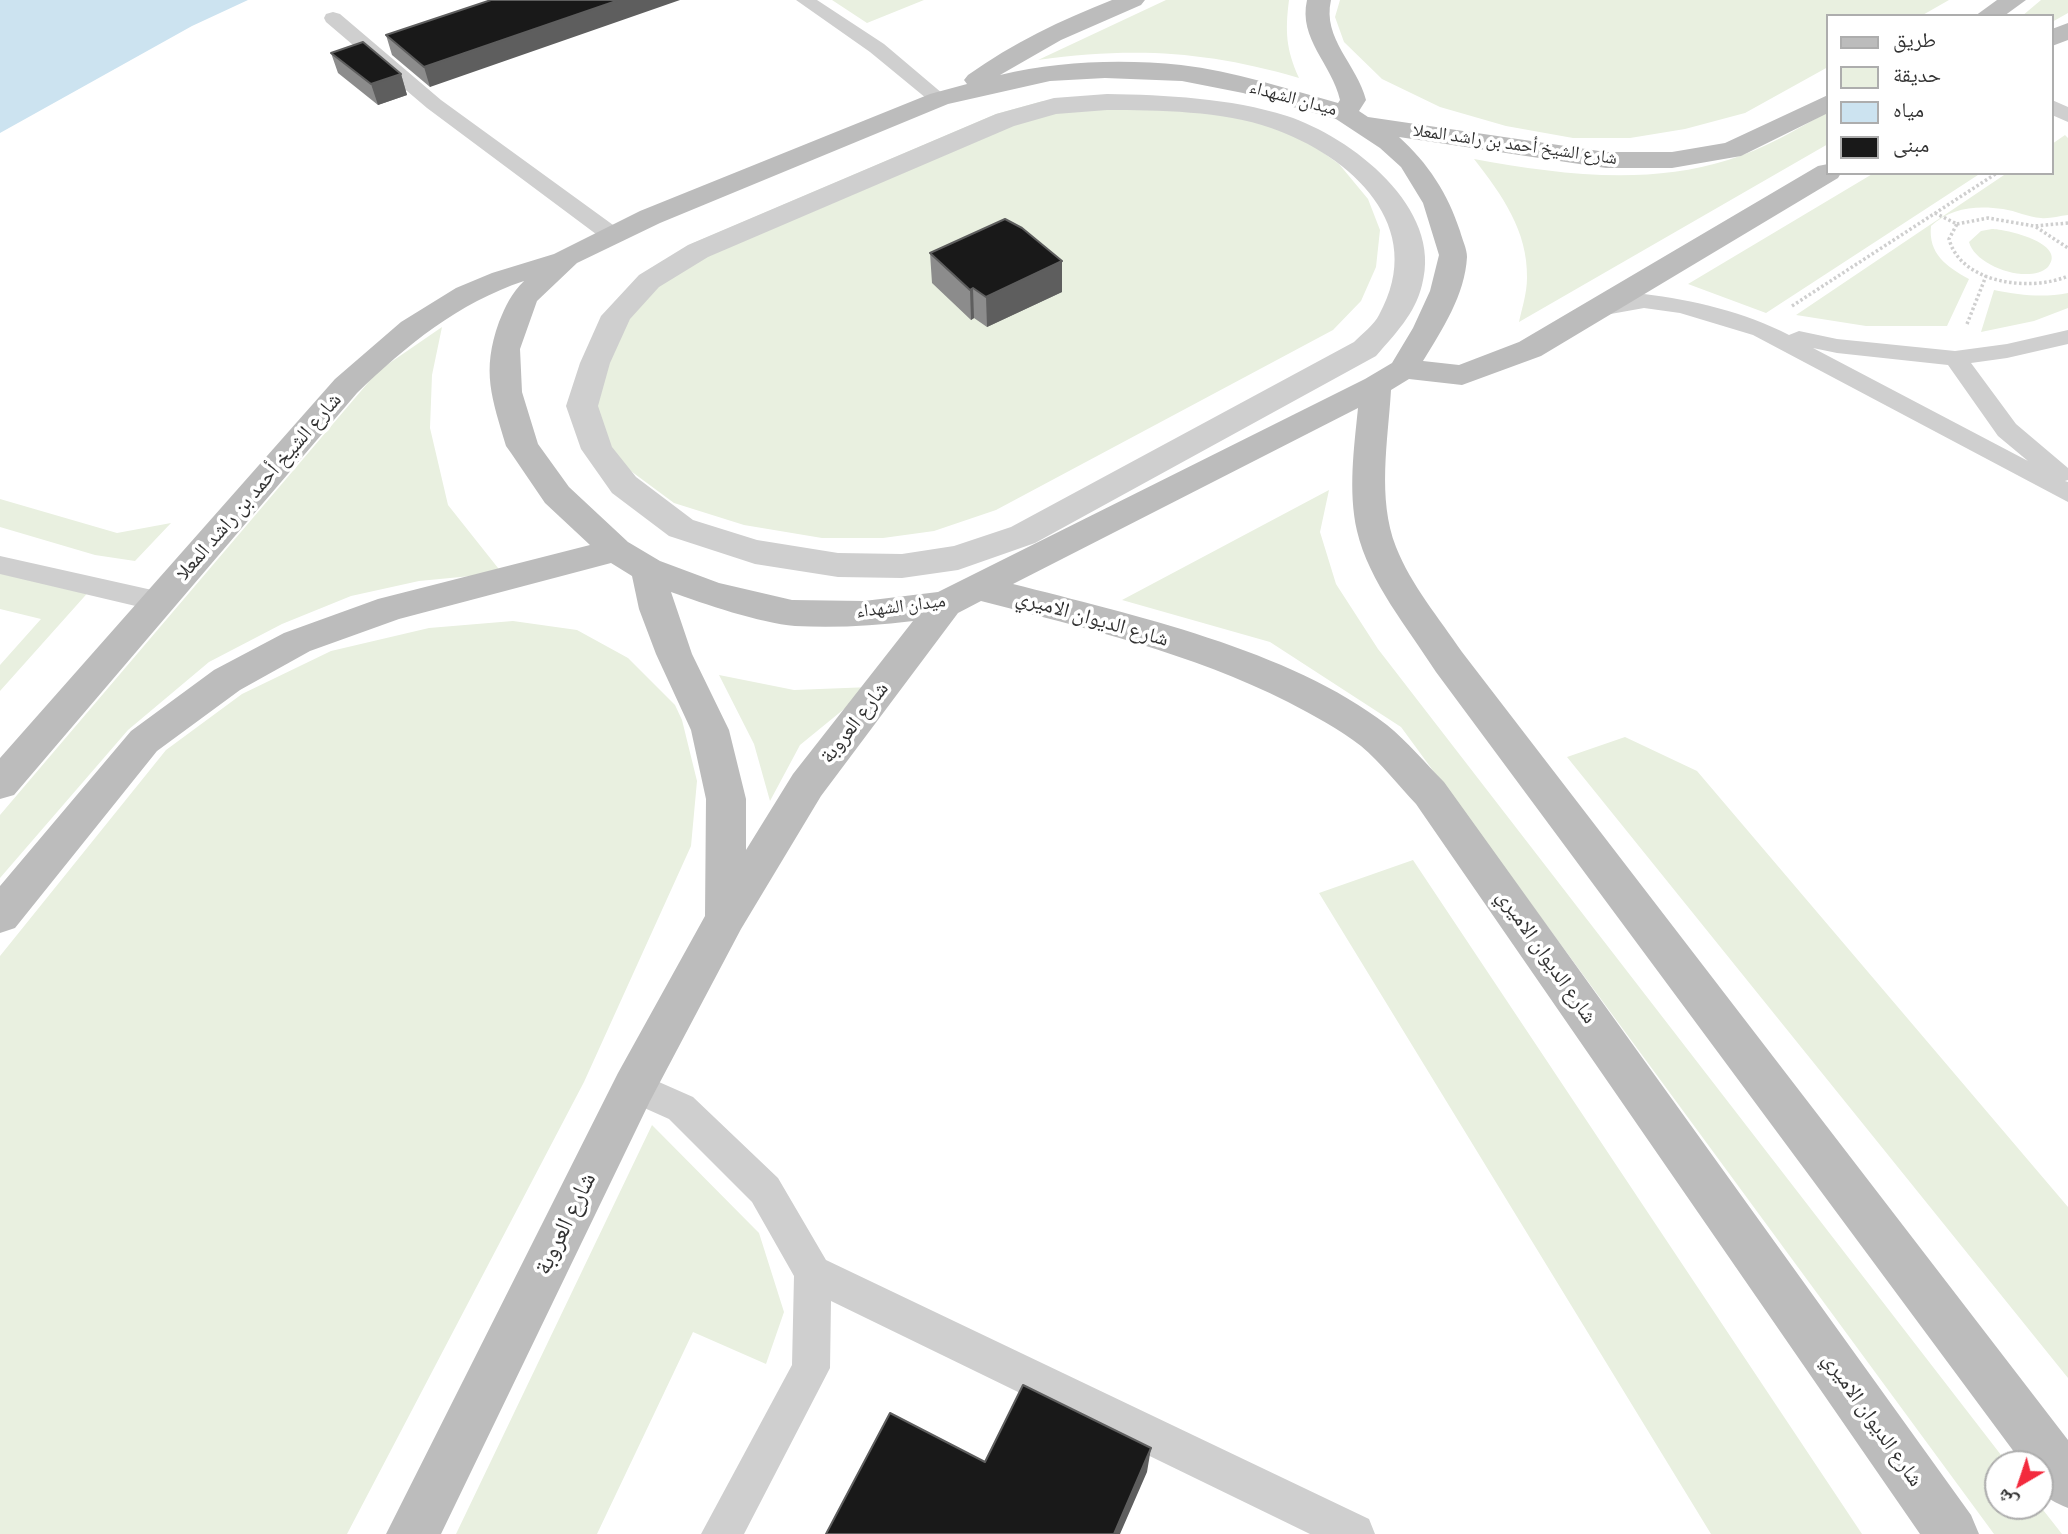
<!DOCTYPE html>
<html>
<head>
<meta charset="utf-8">
<style>
  body { margin:0 }
  #map { position:relative; width:2068px; height:1534px; overflow:hidden; background:#fff; font-family:"Archivo Narrow","Noto Naskh Arabic",sans-serif }
  canvas { display:block }
  .legend { position:absolute; left:1826px; top:14px; width:228px; height:161px; box-sizing:border-box; background:#fff; border:2px solid #adadad; margin:0; padding:9px 12px; list-style:none; font-size:21px; color:#323232 }
  .legend li { display:flex; align-items:center; gap:14px; height:35px }
  .legend b { width:35px; border:2px solid #adadad }
  .north { position:absolute; left:1984px; top:1450px; width:70px; height:70px; box-sizing:border-box; background:#fff; border:2px solid #adadad; border-radius:50%; rotate:219deg; font-size:19px; font-weight:700; line-height:28px; text-align:center; color:#323232 }
  .north::after { content:''; display:block; margin:auto; width:24px; height:32px; background:#f32a3d; clip-path:polygon(50% 0,100% 100%,50% 72%,0 100%) }
</style>
</head>
<body>
<div id="map">
<canvas width="2068" height="1534"></canvas>
<ul class="legend">
<li><b style="height:9px;background:#bcbcbc"></b>طريق</li>
<li><b style="height:19px;background:#e9f0e0"></b>حديقة</li>
<li><b style="height:19px;background:#cce3f0"></b>مياه</li>
<li><b style="height:19px;background:#191919"></b>مبنى</li>
</ul>
<div class="north">ش</div>
</div>
<script>
const context = document.querySelector('canvas').getContext('2d');
context.lineJoin = 'round';
function fillPath(path, color) { context.fillStyle = color; context.fill(path, 'evenodd'); }
function strokePath(path, color, width, dash) { context.strokeStyle = color; context.lineWidth = width; context.lineCap = dash ? 'butt' : 'round'; context.setLineDash(dash || []); context.stroke(path); }
function drawText(font, color, halo, rows, align = 'center') {
  context.font = font + ' "Archivo Narrow","Noto Naskh Arabic",sans-serif'; context.lineWidth = 7; context.setLineDash([]); context.textBaseline = 'middle'; context.strokeStyle = halo; context.fillStyle = color; for (const [text, x, y, turn = 0] of rows) {
    context.save(); context.translate(x, y); context.rotate((+turn || 0) * Math.PI / 180); context.textAlign = isNaN(turn) ? turn : align; if (halo) context.strokeText(text, 0, 0); context.fillText(text, 0, 0); context.restore();
  }
}
fillPath(new Path2D(`
  M 832,0 L 924,0 L 867,23 Z
  M 1166,0 L 1289,0 C 1285,32 1286,49 1299,78 C 1206,51 1134,47 1038,60 Z
  M 1340,0 L 1949,0 L 1921,16 L 1828,16 L 1828,67 L 1745,113 L 1685,129 L 1630,138 L 1573,138 L 1506,126 L 1440,107 L 1382,79 L 1344,42 L 1335,17 Z
  M 2041,0 L 2068,0 L 2068,13 L 2052,22 L 2052,16 L 2022,16 Z
  M 1043,101 L 1257,117 L 1304,139 L 1339,164 L 1368,199 L 1380,230 L 1376,267 L 1361,301 L 1333,330 L 996,510 L 934,531 L 883,538 L 822,538 L 744,525 L 674,503 L 620,463 L 595,430 L 593,350 L 645,272 L 691,244 L 996,114 Z
  M 1828,112 L 1828,144 L 1519,322 C 1522,308 1527,293 1527,278 C 1528,231 1502,195 1474,159 C 1556,174 1646,186 1728,160 C 1764,149 1795,130 1828,112 Z
  M 2065,135 L 2068,138 L 2068,215 C 2059,216 2049,219 2041,218 C 2028,217 2016,211 2003,209 C 1976,205 1950,208 1931,226 C 1928,254 1947,267 1969,279 L 1947,326 L 1866,326 L 1796,315 L 2007,173 L 2052,173 L 2052,144 Z
  M 1874,173 L 1981,173 L 1766,313 L 1688,284 Z
  M 1992,229 C 2005,229 2068,243 2048,267 C 2029,285 1975,266 1969,242 L 1981,231 Z
  M 1994,290 C 2020,295 2042,298 2068,293 L 2068,308 L 2034,321 L 1981,332 Z
  M 442,327 L 432,375 L 430,428 L 448,505 L 502,573 L 419,581 L 351,596 L 282,624 L 209,662 L 128,730 L 0,878 L 0,815 L 378,371 Z
  M 1329,490 L 1320,532 L 1336,584 L 1378,649 L 2008,1464 L 1998,1464 L 1998,1506 L 2040,1506 L 2062,1534 L 1994,1534 L 1401,727 L 1270,642 L 1122,600 Z
  M 0,499 L 117,533 L 171,523 L 135,561 L 95,555 L 0,527 Z
  M 0,567 L 92,588 L 0,691 L 0,665 L 41,619 L 0,609 Z
  M 513,621 L 577,630 L 628,658 L 675,705 L 682,720 L 697,781 L 691,846 L 584,1082 L 347,1534 L 0,1534 L 0,956 L 166,750 L 242,694 L 331,651 L 429,628 Z
  M 719,675 L 794,690 L 871,687 L 800,745 L 770,801 L 754,744 Z
  M 1625,737 L 1697,771 L 2068,1207 L 2068,1378 L 1567,757 Z
  M 1413,860 L 1862,1534 L 1711,1534 L 1319,893 Z
  M 652,1125 L 759,1233 L 784,1312 L 766,1364 L 693,1332 L 597,1534 L 456,1534 Z`), '#e9f0e0');
fillPath(new Path2D(`
  M 0,0 L 248,0 L 192,26 L 0,133 Z`), '#cce3f0');
strokePath(new Path2D(`
  M 1935,213 L 1957,224 L 1949,239 C 1961,284 2031,292 2068,276
  M 1957,224 L 1988,218 L 2034,226 L 2068,223
  M 2036,227 L 2068,248
  M 1792,306 L 1997,173
  M 1967,324 L 1986,276`), '#cfcfcf', 3.5, [2.5, 2.5]);
fillPath(new Path2D(`
  M 796,0 L 817,0 L 884,44 L 949,99 L 946,103 L 932,103 L 870,52 Z
  M 333,12 L 340,14 L 441,100 L 620,230 L 623,235 L 620,240 L 604,240 L 427,108 L 326,22 L 324,18 L 326,14 Z
  M 2052,100 L 2068,107 L 2068,122 L 2052,115 Z
  M 1644,294 C 1693,300 1745,312 1789,335 L 1799,331 L 1837,339 L 1955,351 L 2007,344 L 2068,330 L 2068,344 L 2007,358 L 1971,363 L 2016,424 L 2068,468 L 2068,480 L 2065,481 L 2068,482 L 2068,502 L 1753,335 L 1680,313 L 1644,308 L 1594,317 L 1586,315 L 1583,310 L 1586,305 ZM 1813,348 L 1837,353 L 1948,365 L 1998,436 L 2028,461 Z
  M 0,556 L 161,592 L 171,595 L 175,602 L 171,609 L 161,612 L 0,574 Z
  M 634,1071 L 693,1097 L 778,1178 L 826,1260 L 1369,1519 L 1375,1534 L 1310,1534 L 831,1301 L 830,1368 L 744,1534 L 701,1534 L 792,1365 L 794,1276 L 752,1202 L 669,1119 L 622,1098 L 617,1087 L 622,1076 Z`), '#cfcfcf');
fillPath(new Path2D(`
  M 1107,94 C 1166,95 1230,98 1287,116 C 1351,137 1444,208 1422,285 C 1415,314 1395,334 1376,356 L 1035,543 L 958,570 L 902,578 L 838,577 L 755,564 L 669,536 L 612,493 L 581,449 L 566,406 L 580,363 L 601,316 L 639,275 L 688,245 L 996,114 L 1054,98 ZM 1107,110 C 1158,110 1223,111 1271,128 C 1351,156 1429,226 1379,315 C 1374,325 1362,334 1354,342 L 1011,527 L 954,546 L 902,554 L 838,553 L 757,540 L 693,520 L 636,477 L 612,447 L 598,406 L 610,363 L 630,319 L 659,287 L 708,257 L 1014,126 L 1056,114 Z`), '#cfcfcf');
fillPath(new Path2D(`
  M 1112,0 L 1145,0 L 1141,5 L 1061,40 L 1000,75 C 1058,61 1122,59 1181,65 C 1234,71 1287,89 1338,103 L 1340,100 C 1332,64 1298,39 1307,0 L 1331,0 C 1322,39 1357,64 1366,100 L 1359,111 L 1368,117 L 1606,152 L 1672,152 L 1725,143 L 1828,95 L 1828,113 L 1741,156 L 1672,168 L 1606,168 L 1399,137 C 1428,163 1448,194 1460,231 C 1462,239 1467,249 1467,257 C 1465,295 1442,330 1423,361 L 1459,365 L 1519,342 L 1818,166 L 1828,164 L 1828,173 L 1841,173 L 1838,178 L 1541,356 L 1462,385 L 1409,379 L 1391,390 C 1388,441 1377,498 1396,547 C 1411,585 1439,618 1462,652 L 2068,1440 L 2068,1508 C 2041,1497 2040,1492 2040,1464 L 2023,1464 L 1436,672 C 1408,628 1369,582 1357,531 C 1348,491 1354,448 1358,408 L 1013,584 C 1130,614 1291,650 1387,725 C 1408,742 1425,763 1444,782 L 1971,1515 L 1979,1534 L 1920,1534 L 1416,804 C 1398,785 1381,763 1361,746 C 1339,729 1313,715 1288,702 C 1191,653 1085,628 981,601 L 958,613 L 821,796 L 741,929 L 650,1101 L 441,1534 L 386,1534 L 618,1073 L 705,916 L 706,799 L 691,730 L 656,654 L 639,609 L 632,576 L 611,563 L 399,619 L 310,651 L 240,690 L 157,751 L 15,928 L 0,933 L 0,886 L 131,731 L 214,670 L 284,633 L 378,599 L 590,545 L 545,503 L 511,453 L 506,446 C 492,398 481,372 499,322 C 506,305 511,294 524,281 C 458,303 407,345 357,393 L 14,795 L 0,799 L 0,758 L 335,379 L 401,322 L 456,288 L 492,273 L 554,254 L 640,211 L 930,94 L 967,84 L 964,80 L 968,75 C 1013,43 1061,20 1112,0 ZM 1105,78 L 1182,81 L 1243,93 L 1336,119 L 1380,148 L 1401,167 L 1423,203 L 1439,255 L 1430,291 L 1413,328 L 1392,363 L 1365,379 L 938,592 L 864,601 L 792,600 L 719,583 L 660,561 L 628,542 L 569,487 L 538,444 L 522,392 L 520,349 L 537,301 L 577,263 L 660,223 L 948,104 L 1050,81 ZM 671,592 C 704,604 760,623 795,626 C 834,628 873,626 913,621 L 793,774 L 746,850 L 746,799 L 729,730 L 692,654 Z
  M 1997,0 L 2026,0 L 2004,16 L 1975,16 Z
  M 2068,23 L 2068,40 L 2052,46 L 2052,29 Z`), '#bcbcbc');
fillPath(new Path2D(`
  M 491,0 L 430,87 L 392,55 L 386,35 Z
  M 331,53 L 401,74 L 407,95 L 378,105 L 338,73 Z
  M 930,253 L 1062,261 L 1062,292 L 987,327 L 974,318 L 971,320 L 932,283 Z`), '#8c8c8c');
fillPath(new Path2D(`
  M 619,0 L 680,0 L 430,87 L 424,67 Z
  M 401,74 L 407,95 L 378,105 L 371,84 Z
  M 1062,261 L 1062,292 L 987,327 L 986,297 Z
  M 973,288 L 974,318 L 971,320 L 970,290 Z
  M 1151,1448 L 1147,1472 L 1120,1534 L 1114,1534 Z`), '#5e5e5e');
const building = new Path2D(`
  M 491,0 L 619,0 L 424,67 L 386,35 Z
  M 363,42 L 401,74 L 371,84 L 331,53 Z
  M 1005,219 L 1022,228 L 1062,261 L 986,297 L 973,288 L 970,290 L 930,253 Z
  M 1023,1385 L 1151,1448 L 1114,1534 L 826,1534 L 890,1413 L 985,1462 Z`);
fillPath(building, '#191919');
strokePath(building, '#5e5e5e', 2);
drawText('18px', '#323232', '#fff', [
  ["ميدان الشهداء",1293,99,15],
  ["شارع الشيخ أحمد بن راشد المعلا",1515,145,8],
  ["ميدان الشهداء",901,607,-7]
]);
drawText('21px', '#323232', '#fff', [
  ["شارع الشيخ أحمد بن راشد المعلا",259,487,-49],
  ["شارع الديوان الاميري",1092,619,16],
  ["شارع العروبة",855,723,-52],
  ["شارع الديوان الاميري",1546,957,55],
  ["شارع الديوان الاميري",1872,1420,55]
]);
drawText('24px', '#323232', '#fff', [
  ["شارع العروبة",566,1224,-64]
]);
</script>
</body>
</html>
